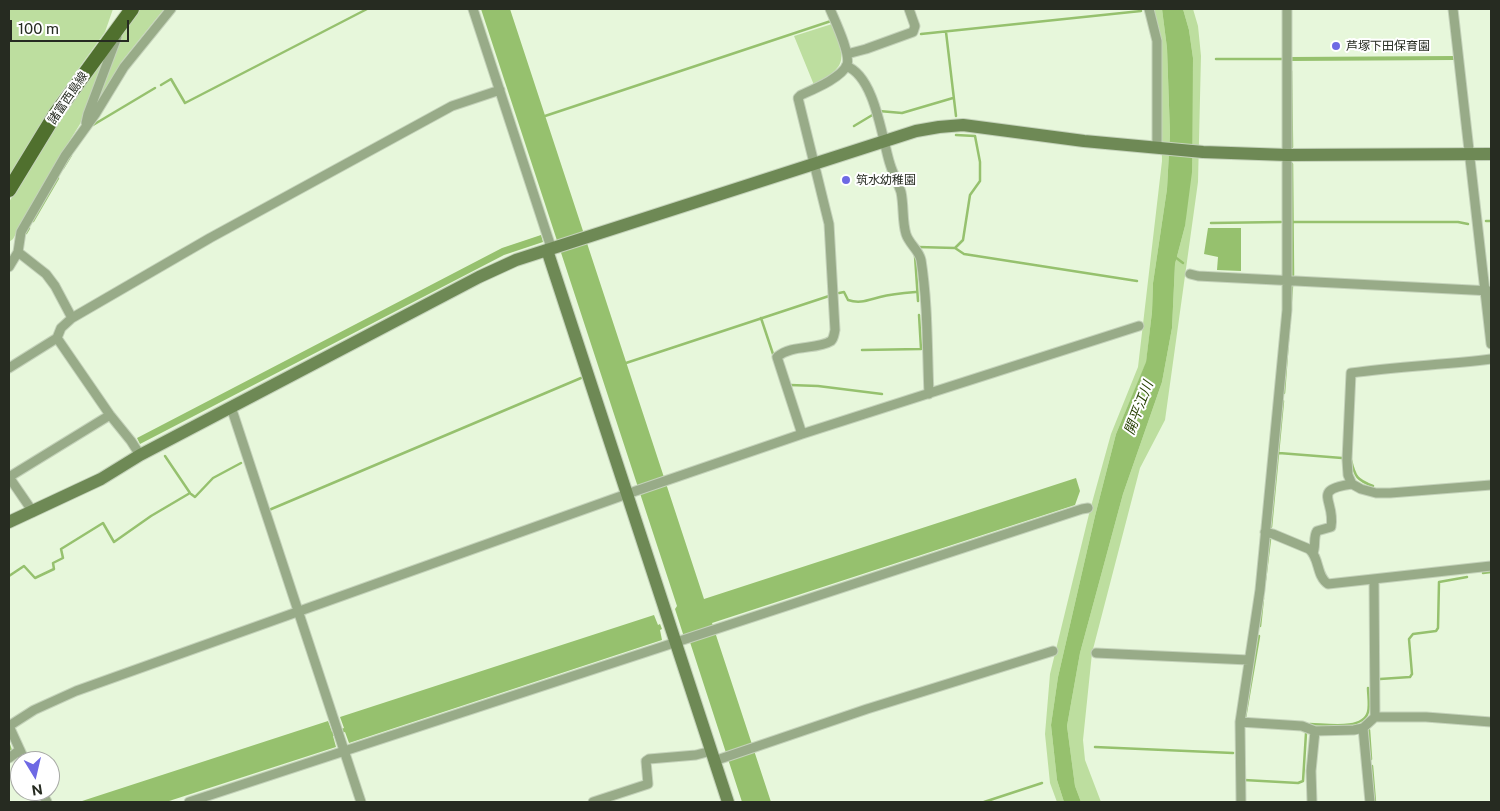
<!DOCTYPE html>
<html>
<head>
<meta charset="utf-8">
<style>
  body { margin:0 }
  #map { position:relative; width:1500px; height:811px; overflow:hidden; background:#e7f7db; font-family:"Public Sans",sans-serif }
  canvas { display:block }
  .frame { position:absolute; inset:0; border:10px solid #262b21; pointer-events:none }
  .north { position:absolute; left:10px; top:751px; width:50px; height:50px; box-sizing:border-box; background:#fff; border:1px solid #a8aaa6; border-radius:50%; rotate:171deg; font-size:14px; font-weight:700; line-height:20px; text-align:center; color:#262b21 }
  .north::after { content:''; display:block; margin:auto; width:18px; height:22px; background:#6e69e4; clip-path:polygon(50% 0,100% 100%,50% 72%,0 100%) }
  .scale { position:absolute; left:10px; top:20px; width:119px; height:22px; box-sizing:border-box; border:2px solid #262b21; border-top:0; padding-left:6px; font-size:15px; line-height:18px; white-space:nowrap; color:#262b21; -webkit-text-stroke:4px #fff; paint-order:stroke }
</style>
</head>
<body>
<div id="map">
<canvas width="1500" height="811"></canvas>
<div class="frame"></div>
<div class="north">N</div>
<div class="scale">100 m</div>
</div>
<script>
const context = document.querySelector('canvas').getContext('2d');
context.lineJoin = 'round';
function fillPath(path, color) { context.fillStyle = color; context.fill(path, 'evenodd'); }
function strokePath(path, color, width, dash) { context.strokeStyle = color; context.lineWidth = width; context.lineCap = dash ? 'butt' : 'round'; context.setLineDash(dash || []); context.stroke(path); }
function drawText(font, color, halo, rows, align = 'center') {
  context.font = font + ' "Public Sans","Noto Sans JP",sans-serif'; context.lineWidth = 4; context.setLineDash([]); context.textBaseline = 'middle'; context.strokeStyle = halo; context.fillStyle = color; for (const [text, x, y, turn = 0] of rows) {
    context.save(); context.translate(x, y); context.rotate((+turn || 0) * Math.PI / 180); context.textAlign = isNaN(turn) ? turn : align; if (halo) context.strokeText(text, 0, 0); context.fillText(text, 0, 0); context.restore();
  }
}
fillPath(new Path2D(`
  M 9,9 L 113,9 L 105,32 L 55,101 L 9,179 Z
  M 139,9 L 164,9 L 122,61 L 91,113 L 127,23 Z
  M 1152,9 L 1162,9 L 1167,48 L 1170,134 L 1167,189 L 1153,283 L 1152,312 L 1146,363 L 1116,434 L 1095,516 L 1058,677 L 1051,725 L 1057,780 L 1064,802 L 1057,802 L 1050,783 L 1045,734 L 1050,674 L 1090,510 L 1111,434 L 1138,367 L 1162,161 L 1160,39 Z
  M 1183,9 L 1193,9 L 1198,26 L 1201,56 L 1198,182 L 1165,420 L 1140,468 L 1092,653 L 1083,740 L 1085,760 L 1101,802 L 1081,802 L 1075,786 L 1067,726 L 1080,653 L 1123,494 L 1162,382 L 1172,328 L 1175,264 L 1185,226 L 1193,58 L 1189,30 Z
  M 832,24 C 845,60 849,65 814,85 L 794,36 Z
  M 112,43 L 80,124 L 62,153 L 13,239 L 9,242 L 9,202 L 59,120 Z`), '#bdde9f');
fillPath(new Path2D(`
  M 481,9 L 510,9 L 704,599 L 1076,478 L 1080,491 L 1075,505 L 712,623 L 771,802 L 742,802 L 688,636 L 684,637 L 675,609 L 677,606 Z
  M 1162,9 L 1183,9 L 1189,30 L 1193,58 L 1192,172 L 1185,226 L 1175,264 L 1172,328 L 1162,382 L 1123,494 L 1080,653 L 1067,726 L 1075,786 L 1081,802 L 1064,802 L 1057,780 L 1051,725 L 1058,677 L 1095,516 L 1116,434 L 1146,362 L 1152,312 L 1153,283 L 1167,189 L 1170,134 L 1167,48 Z
  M 1454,56 L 1454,60 L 1291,61 L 1291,57 Z
  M 1208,228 L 1241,228 L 1241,271 L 1217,270 L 1218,257 L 1204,254 Z
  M 541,235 L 543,242 L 504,255 L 140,444 L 137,438 L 502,248 Z
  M 654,615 L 658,625 L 660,624 L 662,629 L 660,630 L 662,640 L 349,743 L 345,732 L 333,736 L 336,747 L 166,802 L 79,802 L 328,721 L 332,732 L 344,728 L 340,717 Z`), '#96c16e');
strokePath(new Path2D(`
  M 946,32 L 956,116
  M 921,34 L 1141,11
  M 1216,59 L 1283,59
  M 1291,71 L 1292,147
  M 161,85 L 171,79 L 185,103 L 367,9
  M 879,111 L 902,113 L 953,98
  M 545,116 L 831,21
  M 93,125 L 155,88
  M 854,126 L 874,114
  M 1292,164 L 1293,275
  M 63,168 L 71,155
  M 33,221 L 58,178
  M 1486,221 L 1491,221
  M 1292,222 L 1458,222 L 1468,224
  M 1211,223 L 1281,222
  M 26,233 L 29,228
  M 918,247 L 955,248 L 963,240 L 970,195 L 980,181 L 980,162 L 975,136 L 956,135
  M 955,248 L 964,254 L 1137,281
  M 915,256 L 918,301
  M 1175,257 L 1183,263
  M 839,293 L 844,292 L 848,300 C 860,304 868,300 880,297 C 892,294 905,293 917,292
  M 761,318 L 774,357
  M 862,350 L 921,349 L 919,315
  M 626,363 L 829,296
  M 790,385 L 818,386 L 882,394
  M 1284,393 L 1292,286
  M 1279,453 L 1342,458
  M 1351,460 C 1355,477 1357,480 1373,486
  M 191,494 L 195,497 L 213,478 L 241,463
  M 269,510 L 581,378
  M 1271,527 L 1283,401
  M 1483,573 L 1491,572
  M 9,576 L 24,566 L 35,578 L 54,569 L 53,563 L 63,558 L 61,549 L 103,523 L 114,542 L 151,516 L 190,493 L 165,456
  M 1265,580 L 1270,539
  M 1260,626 L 1263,598
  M 1380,679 L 1410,677 L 1412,674 L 1409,639 L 1413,634 L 1436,631 L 1438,628 L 1439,582 L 1467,577
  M 1245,718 L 1259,636
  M 1310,724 C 1325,724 1363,731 1368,712 C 1370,705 1368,695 1368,688
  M 1369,730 L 1371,759
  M 9,745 L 11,751
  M 1095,747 L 1233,753
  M 1372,766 L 1375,802
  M 1244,780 L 1298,783 L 1303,781 L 1306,733
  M 984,802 L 1042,783`), '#96c16e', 2.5);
const street = new Path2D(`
  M 473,9 L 550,244 L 547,250
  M 1149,9 L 1157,41 L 1157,148
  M 1453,9 L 1491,344
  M 847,54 L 866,49 L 913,32 L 915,26 L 909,9
  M 846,66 C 875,76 882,139 890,164 C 893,174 898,183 901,192 C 904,206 902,221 906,234 C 909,244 919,250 921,260 C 928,304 927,350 929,394
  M 86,123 L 88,114 L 117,37
  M 18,252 L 46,274 L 55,286 L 72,318
  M 9,267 L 18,252 L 21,232 L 65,156 L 96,113 L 124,67 L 171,9
  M 1190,274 L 1198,276 L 1491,291
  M 57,338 L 110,415 L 131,441 L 140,455
  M 1491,359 C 1445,365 1398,366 1351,373 L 1347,460 L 1348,475 L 1352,484 L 1361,489 L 1376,493 L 1390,493 L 1491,485
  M 9,368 L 57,338 L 61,328 L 72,318 L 210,238 L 452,106 L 500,90
  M 231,407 L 361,802
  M 802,434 L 777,357 C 792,344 817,350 831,341 C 834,338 834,334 835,330 L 829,224 L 798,98 L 801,95 C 814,89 841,78 847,65 C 851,54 835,21 830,9
  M 9,477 L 110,415
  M 9,477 L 33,512
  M 1265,532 L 1273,534 L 1309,549 C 1320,558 1316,576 1328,584 L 1491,566
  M 1313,553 C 1316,546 1313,537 1317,531 L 1331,527 C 1336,500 1310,490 1352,484
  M 1096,653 L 1249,660
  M 1375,717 L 1426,717 L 1491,722
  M 1240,722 L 1302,726 L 1315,731
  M 9,726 L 34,710 L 76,691 L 627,494 L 802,434 L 1139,326
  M 9,726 L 25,761
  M 1363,728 L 1370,802
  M 9,758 L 20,750
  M 714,761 L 867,709 L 1053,651
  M 41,791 L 47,802
  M 189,802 L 1082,509 L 1088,508
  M 593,802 L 648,784 L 646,761 L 649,759 L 696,755 L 711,751
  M 1241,802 L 1240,722 L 1260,590 L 1287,310 L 1287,9
  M 1312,802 L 1311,771 L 1315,731 L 1354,730 L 1363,728 L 1375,717 L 1374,580`);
const secondary = new Path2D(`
  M 547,250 L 728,802
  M 9,522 L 101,479 L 140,455 L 479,277 L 516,260 L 916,131 L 939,127 L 963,125 L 1084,141 L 1203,152 L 1287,155 L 1491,154`);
const primary = new Path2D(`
  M 9,190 L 56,113 L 132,9`);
strokePath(street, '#c4d2ba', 11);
strokePath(secondary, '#c4d2ba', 14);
strokePath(primary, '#c4d2ba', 16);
strokePath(street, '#98ab88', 9);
strokePath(secondary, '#6e8955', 12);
strokePath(primary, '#50702e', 14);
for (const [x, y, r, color] of [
  [1336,46,5,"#6e69e4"],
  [846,180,5,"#6e69e4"]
]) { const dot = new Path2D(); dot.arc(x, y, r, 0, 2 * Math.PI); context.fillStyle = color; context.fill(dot); strokePath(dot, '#fff', 2); }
drawText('12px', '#262b21', '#fff', [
  ["芦塚下田保育園",1346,46],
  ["筑水幼稚園",856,180]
], 'left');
drawText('12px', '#262b21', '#fff', [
  ["諸富西島線",68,98,-56]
]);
drawText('italic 14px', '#284204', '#fff', [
  ["開平江川",1139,408,-69]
]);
</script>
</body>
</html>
